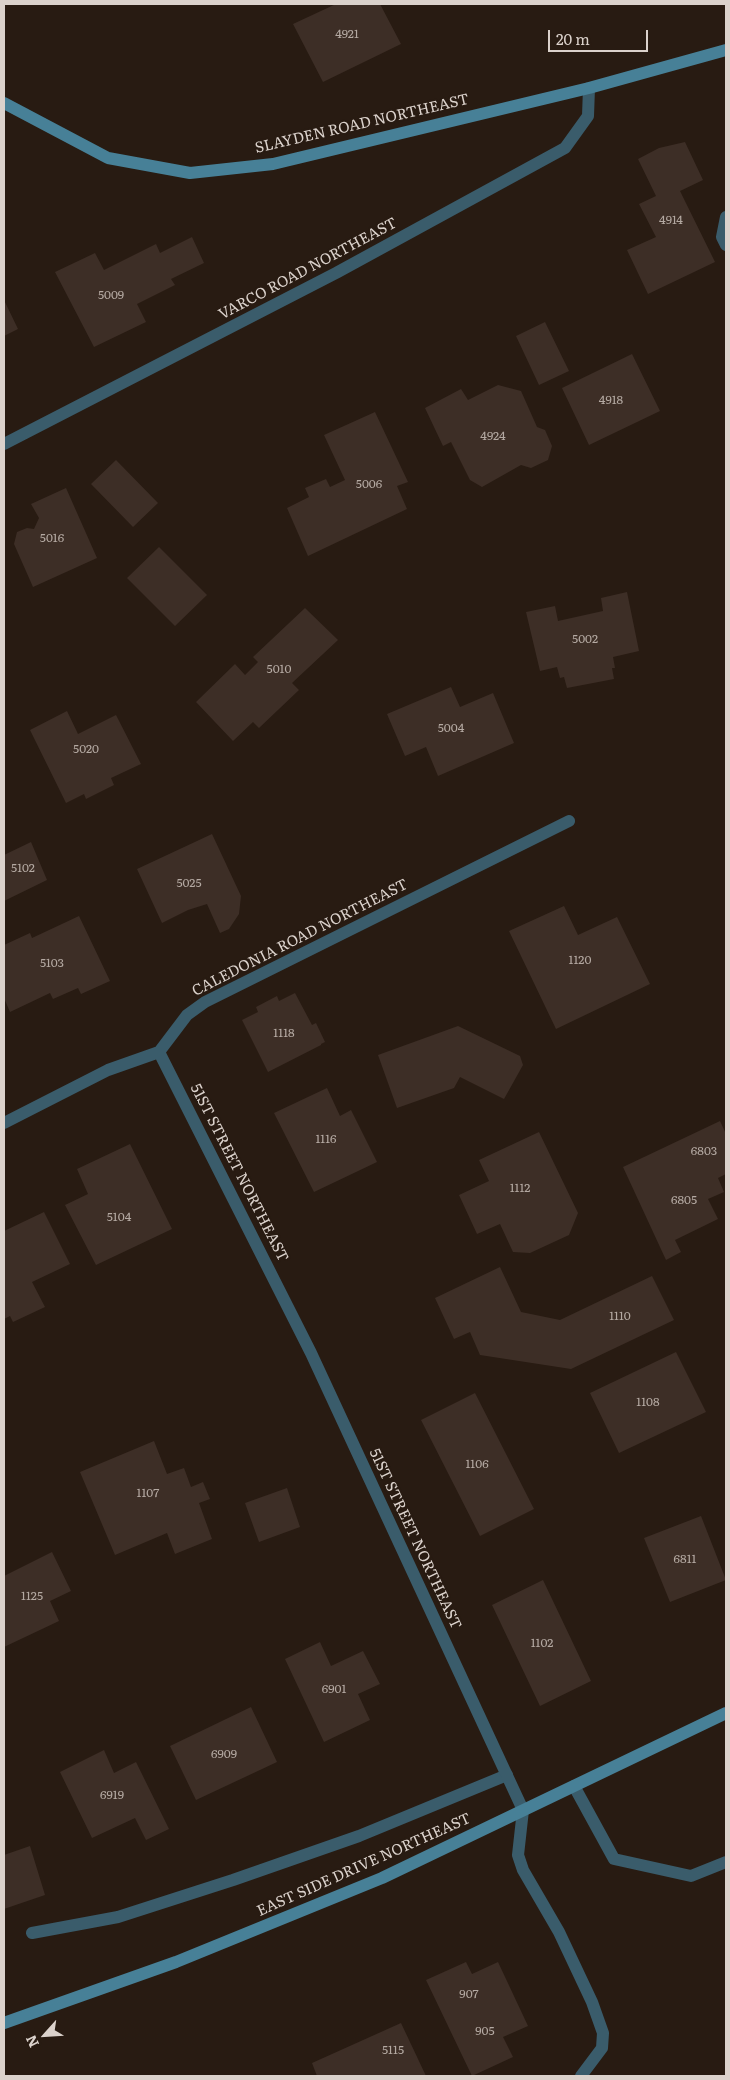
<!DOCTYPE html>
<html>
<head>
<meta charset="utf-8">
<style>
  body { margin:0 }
  #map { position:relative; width:730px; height:2080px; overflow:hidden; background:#281b12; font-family:Literata,serif }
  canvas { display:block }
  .frame { position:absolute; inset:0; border:5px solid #dbd2cc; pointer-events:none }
  .north { position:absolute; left:20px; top:2010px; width:50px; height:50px; -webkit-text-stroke:4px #281b12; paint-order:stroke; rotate:244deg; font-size:14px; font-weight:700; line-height:20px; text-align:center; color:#dbd2cc }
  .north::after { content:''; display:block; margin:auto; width:18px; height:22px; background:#dbd2cc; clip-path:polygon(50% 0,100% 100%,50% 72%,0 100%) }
  .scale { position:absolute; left:548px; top:30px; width:100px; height:22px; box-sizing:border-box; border:2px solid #dbd2cc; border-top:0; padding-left:6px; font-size:15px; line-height:18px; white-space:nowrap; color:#dbd2cc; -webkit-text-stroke:4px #281b12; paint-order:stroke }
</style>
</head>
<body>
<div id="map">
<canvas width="730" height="2080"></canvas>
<div class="frame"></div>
<div class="north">N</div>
<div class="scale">20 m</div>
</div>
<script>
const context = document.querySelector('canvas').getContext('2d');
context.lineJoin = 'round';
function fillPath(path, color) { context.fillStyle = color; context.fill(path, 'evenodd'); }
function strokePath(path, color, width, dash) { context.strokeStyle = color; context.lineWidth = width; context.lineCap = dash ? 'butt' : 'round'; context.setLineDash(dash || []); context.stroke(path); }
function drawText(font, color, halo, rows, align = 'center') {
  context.font = font + ' Literata,serif'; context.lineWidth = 4; context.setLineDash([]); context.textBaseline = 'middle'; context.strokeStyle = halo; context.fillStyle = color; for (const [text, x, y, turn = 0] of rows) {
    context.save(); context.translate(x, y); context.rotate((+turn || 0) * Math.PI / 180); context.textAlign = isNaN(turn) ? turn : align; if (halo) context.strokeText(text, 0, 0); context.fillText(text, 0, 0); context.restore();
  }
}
fillPath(new Path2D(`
  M 336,4 L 380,4 L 401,44 L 323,82 L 293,24 Z
  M 685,142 L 703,180 L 680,191 L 715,262 L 648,294 L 627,250 L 656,237 L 639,204 L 656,196 L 638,159 L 659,148 Z
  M 192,237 L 204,263 L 171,279 L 175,285 L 137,304 L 146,322 L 94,347 L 55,272 L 95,253 L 104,270 L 156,244 L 160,253 Z
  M 4,300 L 18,329 L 4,336 Z
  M 545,322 L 569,371 L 539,385 L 516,336 Z
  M 632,354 L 660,411 L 589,445 L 562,388 Z
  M 498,385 L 521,391 L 537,427 L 545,430 L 552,446 L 548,460 L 531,468 L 521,465 L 482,487 L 470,480 L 451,442 L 443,446 L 425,408 L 461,389 L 468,400 Z
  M 375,412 L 408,482 L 397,486 L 407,509 L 308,556 L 287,508 L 309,497 L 305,488 L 326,479 L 330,487 L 345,480 L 324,435 Z
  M 116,460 L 158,503 L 133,527 L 91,484 Z
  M 66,488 L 97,558 L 33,587 L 14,544 L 17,532 L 27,528 L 34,529 L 39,518 L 31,504 Z
  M 159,547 L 207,595 L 175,626 L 127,578 Z
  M 627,592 L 639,651 L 613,657 L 615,668 L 612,668 L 614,679 L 567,688 L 564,677 L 560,678 L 557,667 L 540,671 L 526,612 L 555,606 L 558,621 L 603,611 L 601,598 Z
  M 305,608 L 338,640 L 292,683 L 299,690 L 259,728 L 253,722 L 233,741 L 196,702 L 235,664 L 245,675 L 258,662 L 253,657 Z
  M 451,687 L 460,707 L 493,693 L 514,743 L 438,776 L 426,747 L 405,756 L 387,714 Z
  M 67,711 L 78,734 L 116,715 L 141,764 L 111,778 L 114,785 L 86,799 L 84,794 L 66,803 L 30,730 Z
  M 212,834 L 241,896 L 239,914 L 229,929 L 220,933 L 207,904 L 188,910 L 162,923 L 137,869 Z
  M 31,842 L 47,880 L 4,901 L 4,855 Z
  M 564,906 L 578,935 L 617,917 L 650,984 L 556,1029 L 509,931 Z
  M 79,916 L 110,981 L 81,994 L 78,988 L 53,999 L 50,993 L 10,1012 L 4,998 L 4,945 L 30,933 L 32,938 Z
  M 295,993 L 312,1025 L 316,1023 L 325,1042 L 321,1044 L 321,1045 L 268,1072 L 242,1020 L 258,1012 L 256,1007 L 277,996 L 279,1001 Z
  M 458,1026 L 520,1056 L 523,1065 L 504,1099 L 460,1077 L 454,1088 L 397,1108 L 378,1055 Z
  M 327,1088 L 340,1116 L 351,1110 L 377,1162 L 314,1192 L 274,1113 Z
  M 720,1121 L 726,1134 L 726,1174 L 718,1178 L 724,1192 L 708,1199 L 718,1219 L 675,1240 L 681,1252 L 666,1260 L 623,1167 Z
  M 539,1132 L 578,1213 L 569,1235 L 530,1253 L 513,1252 L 500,1224 L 477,1234 L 459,1195 L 489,1181 L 479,1160 Z
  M 130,1144 L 172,1229 L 96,1265 L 65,1205 L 88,1194 L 77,1169 Z
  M 44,1212 L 70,1264 L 32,1282 L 45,1307 L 13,1322 L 10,1316 L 4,1319 L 4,1231 Z
  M 500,1267 L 521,1312 L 560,1320 L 652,1276 L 674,1320 L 571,1369 L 480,1355 L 470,1332 L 454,1339 L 435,1298 Z
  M 676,1352 L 706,1412 L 619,1453 L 590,1393 Z
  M 475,1393 L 534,1509 L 480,1536 L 421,1420 Z
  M 154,1441 L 167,1474 L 184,1468 L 191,1487 L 203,1482 L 210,1499 L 199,1503 L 212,1539 L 175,1554 L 167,1533 L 115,1555 L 80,1472 Z
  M 287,1488 L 300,1527 L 259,1542 L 245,1503 Z
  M 701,1516 L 726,1580 L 670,1602 L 644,1538 Z
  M 52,1552 L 71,1591 L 50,1601 L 59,1621 L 4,1647 L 4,1576 Z
  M 543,1580 L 591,1681 L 540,1706 L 492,1605 Z
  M 320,1642 L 331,1666 L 363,1651 L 380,1684 L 358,1694 L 370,1720 L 324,1742 L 285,1659 Z
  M 251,1707 L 277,1762 L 196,1800 L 170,1746 Z
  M 104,1750 L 114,1773 L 136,1762 L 169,1829 L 146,1840 L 135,1818 L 92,1838 L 60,1772 Z
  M 30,1846 L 45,1895 L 4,1909 L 4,1855 Z
  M 466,1962 L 472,1974 L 498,1962 L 528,2026 L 503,2037 L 513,2057 L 472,2076 L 426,1980 Z
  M 401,2023 L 426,2076 L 317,2076 L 312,2063 Z`), '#3d2e26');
strokePath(new Path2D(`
  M 726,217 L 722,237 L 726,245
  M 574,1786 L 614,1859 L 691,1876 L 726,1862
  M 32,1933 L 118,1917 L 233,1880 L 359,1836 L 507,1775`), '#3a5c6b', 12);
strokePath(new Path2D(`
  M 4,444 L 336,273 L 565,148 L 588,116 L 589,88
  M 159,1052 L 311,1353 L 523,1810 L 518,1855 L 523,1870 L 559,1932 L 592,2002 L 603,2033 L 602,2048 L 581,2076
  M 4,1123 L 108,1070 L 159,1052 L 187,1015 L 205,1002 L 569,821`), '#3a5c6b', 12);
strokePath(new Path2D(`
  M 4,103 L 108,158 L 190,173 L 273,164 L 589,88 L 726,50
  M 4,2023 L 176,1962 L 382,1878 L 726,1713`), '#478097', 12);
drawText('12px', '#b4a9a2', null, [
  ["4921",347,34],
  ["4914",671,220],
  ["5009",111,295],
  ["4918",611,400],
  ["4924",493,436],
  ["5006",369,484],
  ["5016",52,538],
  ["5002",585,639],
  ["5010",279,669],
  ["5004",451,728],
  ["5020",86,749],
  ["5102",23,868],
  ["5025",189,883],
  ["1120",580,960],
  ["5103",52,963],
  ["1118",284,1033],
  ["1116",326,1139],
  ["6803",704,1151],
  ["1112",520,1188],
  ["6805",684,1200],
  ["5104",119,1217],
  ["1110",620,1316],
  ["1108",648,1402],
  ["1106",477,1464],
  ["1107",148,1493],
  ["6811",685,1559],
  ["1125",32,1596],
  ["1102",542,1643],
  ["6901",334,1689],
  ["6909",224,1754],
  ["6919",112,1795],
  ["907",469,1994],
  ["905",485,2031],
  ["5115",393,2050]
]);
drawText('15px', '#dbd2cc', '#281b12', [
  ["SLAYDEN ROAD NORTHEAST",362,124,-13],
  ["VARCO ROAD NORTHEAST",308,269,-28],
  ["CALEDONIA ROAD NORTHEAST",300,938,-27],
  ["51ST STREET NORTHEAST",239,1173,63],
  ["51ST STREET NORTHEAST",415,1539,65],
  ["EAST SIDE DRIVE NORTHEAST",364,1865,-24]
]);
</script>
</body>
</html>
